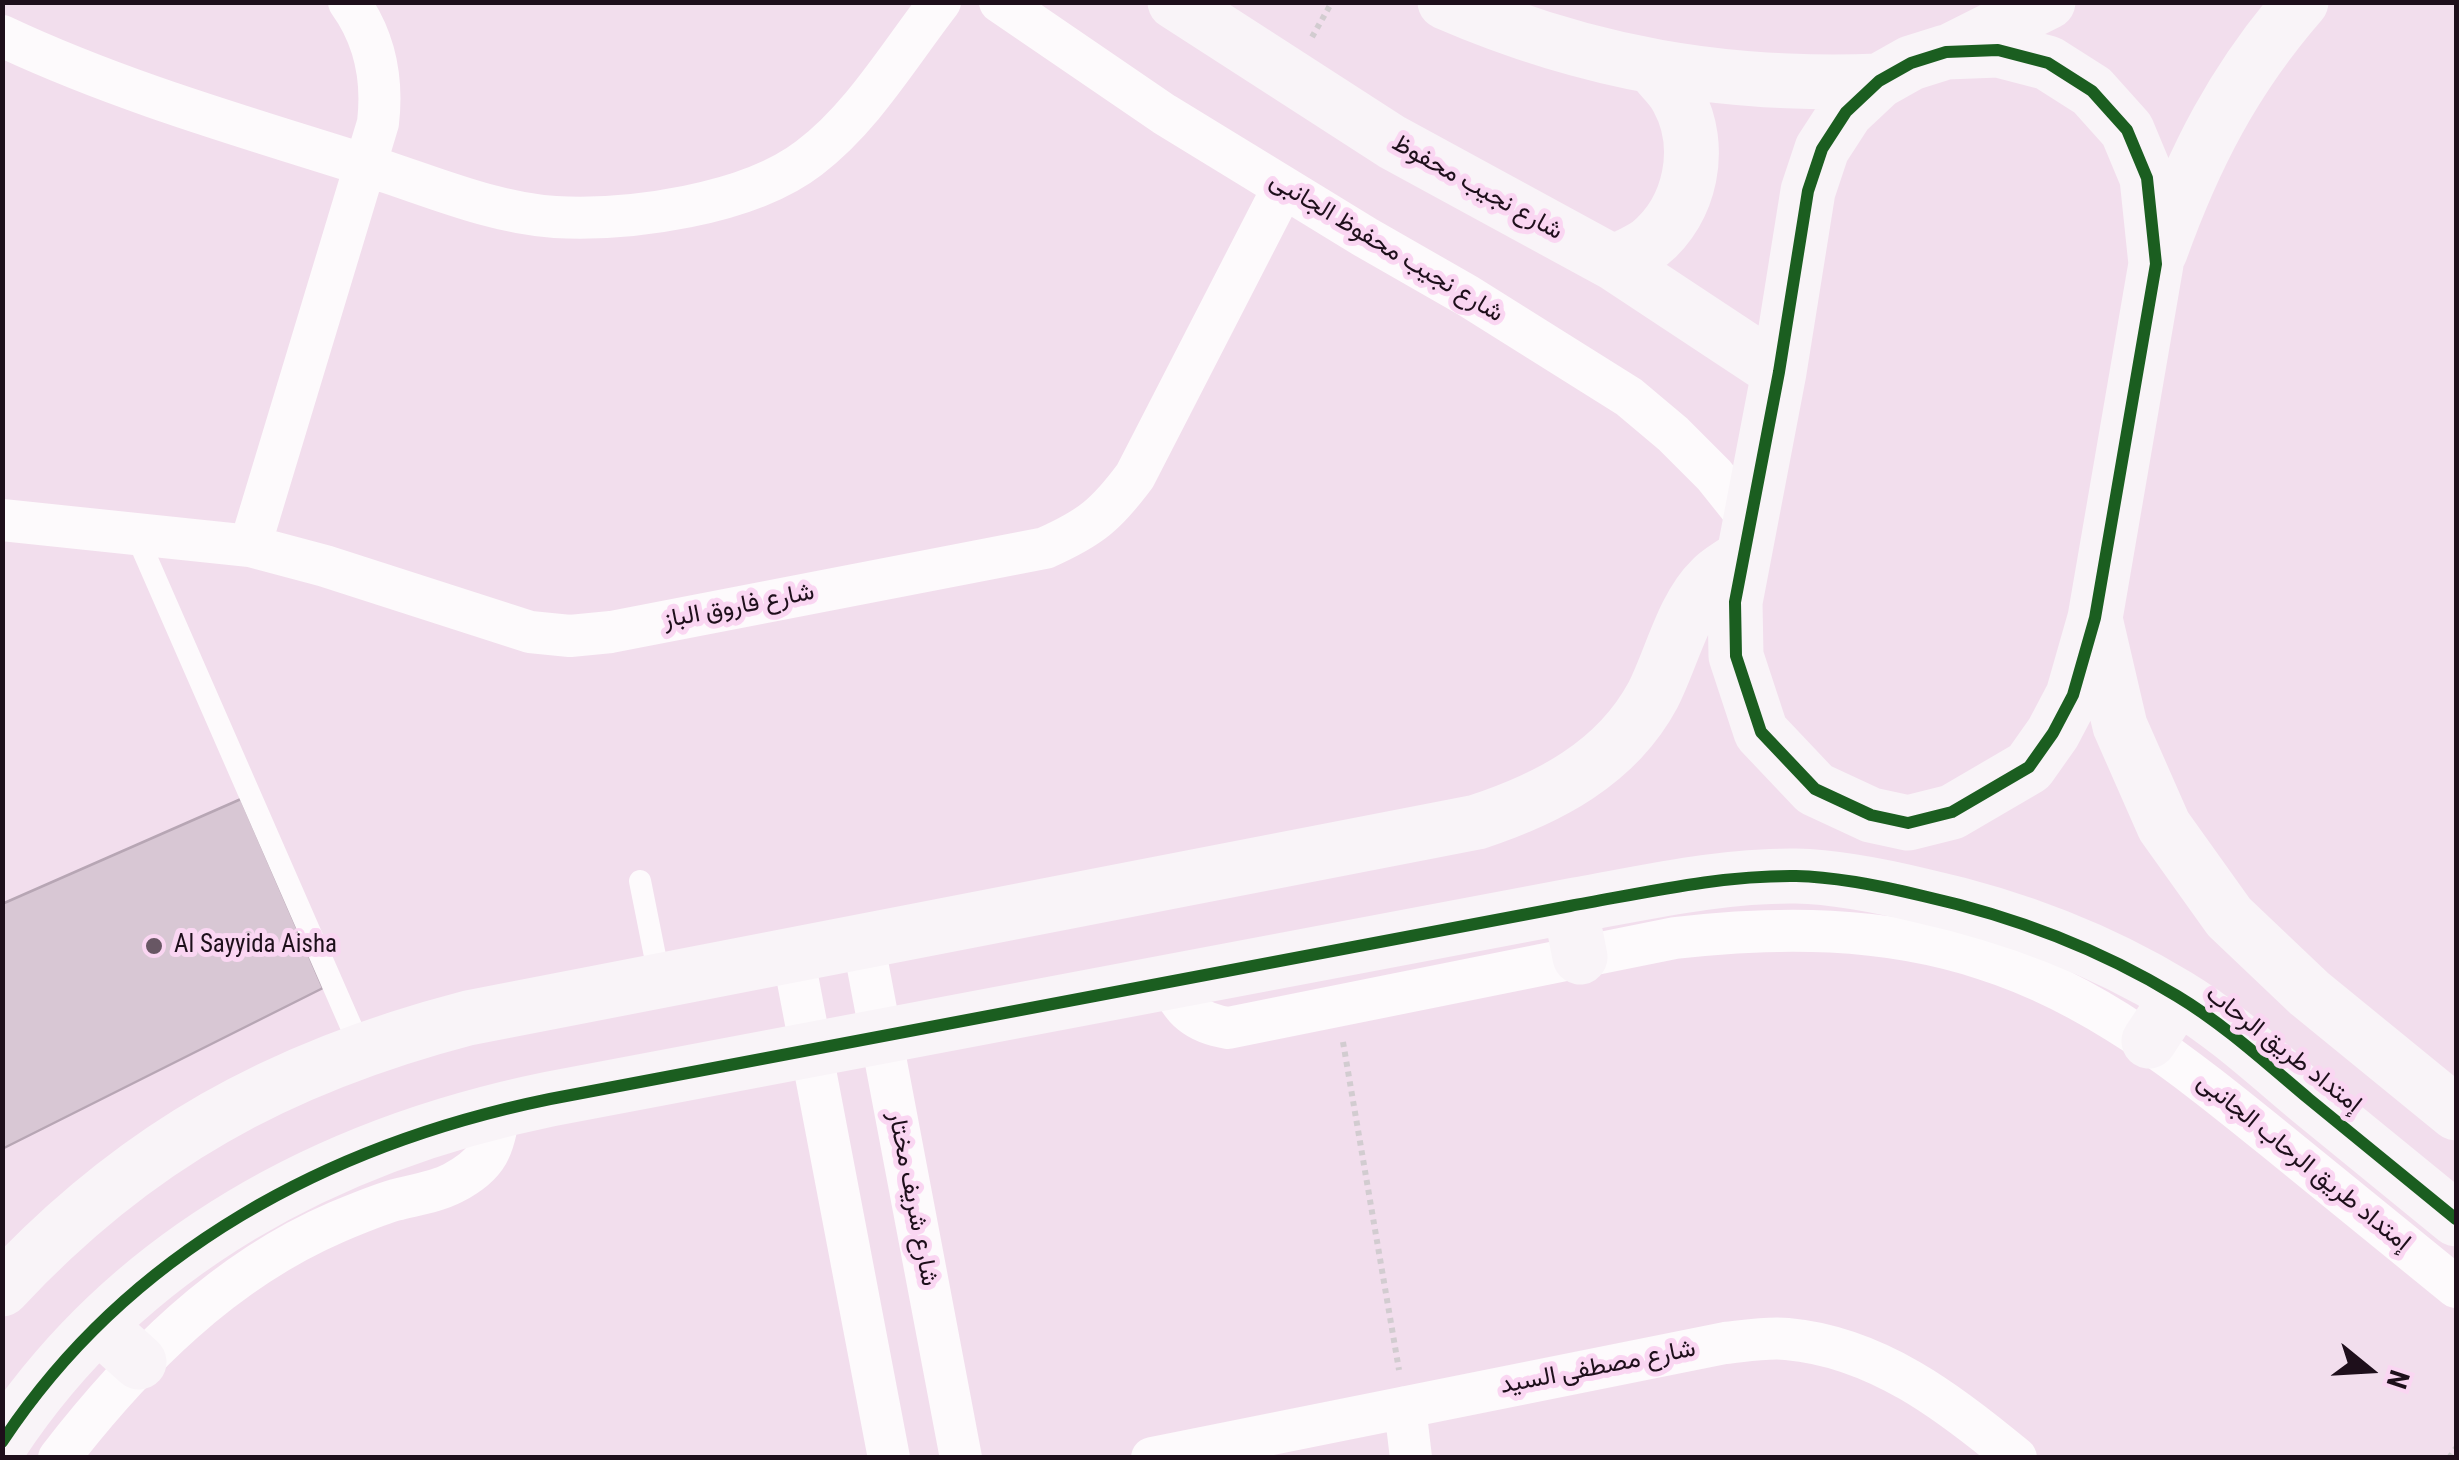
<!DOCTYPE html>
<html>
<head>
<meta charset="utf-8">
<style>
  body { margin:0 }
  #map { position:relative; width:2459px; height:1460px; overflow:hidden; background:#f2deed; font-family:"Roboto Condensed",sans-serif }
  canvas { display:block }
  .frame { position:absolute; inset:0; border:5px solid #1e0f1b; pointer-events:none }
  .north { position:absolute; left:2319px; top:1320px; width:100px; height:100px; -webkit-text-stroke:8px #fad6f2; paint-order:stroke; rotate:108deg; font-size:28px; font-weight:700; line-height:40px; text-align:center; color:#1e0f1b }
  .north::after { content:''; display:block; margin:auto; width:35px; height:45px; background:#1e0f1b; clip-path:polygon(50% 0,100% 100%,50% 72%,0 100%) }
</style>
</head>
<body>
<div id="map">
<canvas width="2459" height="1460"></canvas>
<div class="frame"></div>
<div class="north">N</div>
</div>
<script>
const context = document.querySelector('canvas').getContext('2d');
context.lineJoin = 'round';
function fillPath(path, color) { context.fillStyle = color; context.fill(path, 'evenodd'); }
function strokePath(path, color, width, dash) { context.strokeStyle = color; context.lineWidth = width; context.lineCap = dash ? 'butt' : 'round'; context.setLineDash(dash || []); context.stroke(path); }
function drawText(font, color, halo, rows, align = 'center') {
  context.font = font + ' "Roboto Condensed",Vazirmatn,sans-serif'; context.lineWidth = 10; context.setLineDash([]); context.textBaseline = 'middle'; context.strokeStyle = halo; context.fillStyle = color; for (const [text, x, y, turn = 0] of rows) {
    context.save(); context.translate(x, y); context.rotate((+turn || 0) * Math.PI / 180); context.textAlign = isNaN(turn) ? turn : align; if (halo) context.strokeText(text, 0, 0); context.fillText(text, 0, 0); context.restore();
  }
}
const building = new Path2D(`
  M 241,799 L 323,988 L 2,1149 L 2,904 Z`);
fillPath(building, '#d8c7d4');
strokePath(building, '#b7a6b4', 2.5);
strokePath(new Path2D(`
  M 1312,37 L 1332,2
  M 1343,1042 L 1399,1370
  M 2449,1458 L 2456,1448`), '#d2ccd0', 6, [5, 5]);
strokePath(new Path2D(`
  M 135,532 L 361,1049
  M 640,881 L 660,981`), '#fdfafc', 22);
strokePath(new Path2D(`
  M 1000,2 L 1164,114 L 1365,237 L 1468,296 L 1629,397 L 1673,434 L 1714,475 L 1750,520
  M 2,36 C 119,91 242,126 365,165 C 426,184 491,213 555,217 C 629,221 748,205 809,158 C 862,118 899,55 940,2
  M 2,520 L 250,546 L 325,566 L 530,632 L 570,636 L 611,632 L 1045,548 C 1090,528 1106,515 1135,476 L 1283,188
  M 250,546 L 378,123 C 383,80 375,38 349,2
  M 863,941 L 961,1458
  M 793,955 L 889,1458
  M 1170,981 C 1181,1010 1197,1023 1228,1028 L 1675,938 C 1779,926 1883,926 1984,959 C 2095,994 2184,1066 2273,1138 C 2334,1188 2395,1238 2456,1287
  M 1405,1407 L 1411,1458
  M 59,1458 C 134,1361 223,1271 337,1222 C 356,1214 375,1206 395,1200 C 414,1195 436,1192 453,1183 C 488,1165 495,1147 499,1110
  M 1152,1458 L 1725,1343 C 1745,1341 1767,1337 1787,1339 C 1877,1347 1950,1403 2016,1458`), '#fdfafc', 42);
strokePath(new Path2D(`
  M 1175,2 L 1392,142 L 1614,263 L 1779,372
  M 1445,2 C 1588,64 1725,87 1879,81
  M 1952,50 L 2048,2
  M 1998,50 L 2048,63 L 2092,91 L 2127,130 L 2147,178 L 2156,264 L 2095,618 L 2073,695 L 2053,733 L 2029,767 L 1952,812 L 1908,823 L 1871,815 L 1815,789 L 1761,732 L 1736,656 L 1735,602 L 1779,372 L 1808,191 L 1822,149 L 1846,112 L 1879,81 L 1911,63 L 1946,52 Z
  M 2160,252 C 2194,157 2234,79 2301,2
  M 1614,263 C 1625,257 1639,251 1649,244 C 1691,210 1704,147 1678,99 C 1673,88 1661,78 1654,68
  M 2096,623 L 2120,726 L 2164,826 L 2229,917 L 2309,993 L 2456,1113
  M 1570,906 L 1580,957
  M 2149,1041 L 2178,997
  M 2,1289 C 136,1145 280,1067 468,1018 L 1477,822 C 1547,799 1616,764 1653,695 C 1671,660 1683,607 1711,580 C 1719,571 1732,565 1742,557
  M 100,1327 L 139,1362
  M 2,1442 C 129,1250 330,1144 550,1099 L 1570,906 C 1644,893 1720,875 1796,876 C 1838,877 1882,886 1923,896 C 2013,916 2098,948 2177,996 C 2225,1025 2266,1063 2309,1099 C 2358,1139 2407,1179 2456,1219`), '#f9f4f8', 55);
strokePath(new Path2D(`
  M 1998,50 L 2048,63 L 2092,91 L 2127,130 L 2147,178 L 2156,264 L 2095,618 L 2073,695 L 2053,733 L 2029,767 L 1952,812 L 1908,823 L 1871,815 L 1815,789 L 1761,732 L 1736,656 L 1735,602 L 1779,372 L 1808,191 L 1822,149 L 1846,112 L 1879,81 L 1911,63 L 1946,52 Z
  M 2,1442 C 129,1250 330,1144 550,1099 L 1570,906 C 1644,893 1720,875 1796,876 C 1838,877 1882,886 1923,896 C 2013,916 2098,948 2177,996 C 2225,1025 2266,1063 2309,1099 C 2358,1139 2407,1179 2456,1219`), '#1b5e20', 12);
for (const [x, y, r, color] of [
  [154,946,10,"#685764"]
]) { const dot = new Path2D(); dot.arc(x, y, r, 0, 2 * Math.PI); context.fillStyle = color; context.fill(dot); strokePath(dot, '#fad6f2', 4); }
drawText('25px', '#1e0f1b', '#fad6f2', [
  ["شارع نجيب محفوظ",1477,188,29],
  ["شارع نجيب محفوظ الجانبى",1386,248,31],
  ["شارع فاروق الباز",739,607,-11],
  ["إمتداد طريق الرحاب",2283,1050,38],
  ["إمتداد طريق الرحاب الجانبى",2303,1163,39],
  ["شارع شريف مختار",912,1199,79],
  ["شارع مصطفى السيد",1598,1368,-11]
]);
drawText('25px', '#1e0f1b', '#fad6f2', [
  ["Al Sayyida Aisha",174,946]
], 'left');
</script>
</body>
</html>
